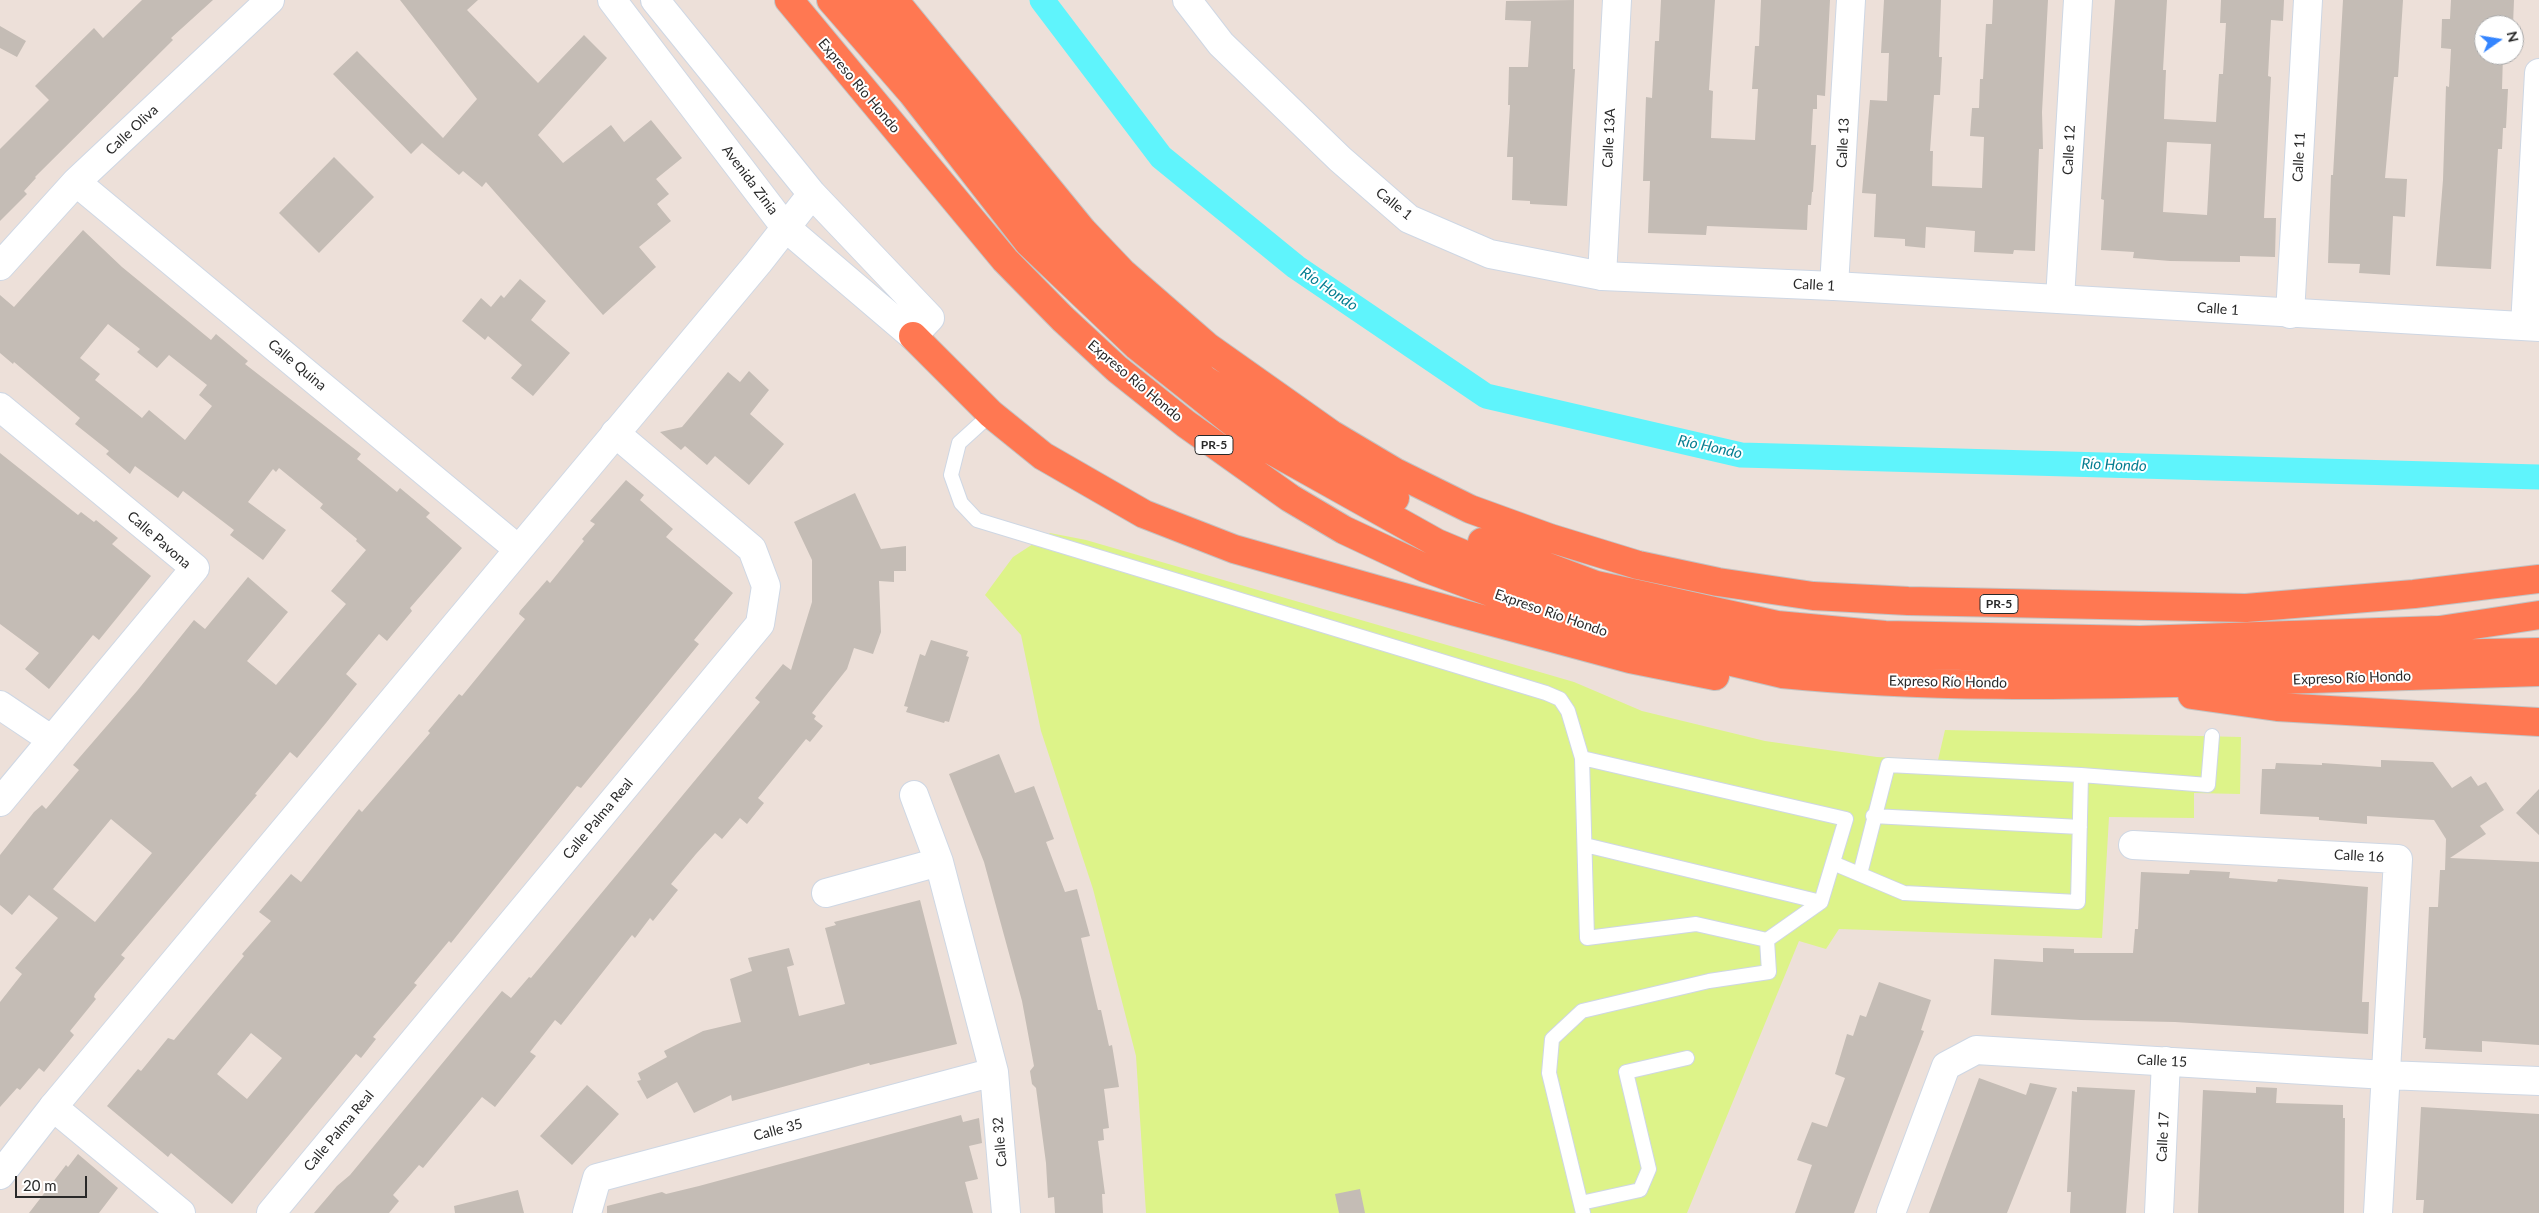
<!DOCTYPE html>
<html>
<head>
<meta charset="utf-8">
<style>
  body { margin:0 }
  #map { position:relative; width:2539px; height:1213px; overflow:hidden; background:#ede0d9; font-family:Lato,sans-serif }
  canvas { display:block }
  .north { position:absolute; left:2474px; top:15px; width:50px; height:50px; box-sizing:border-box; background:#fff; border:1px solid #a9a9a9; border-radius:50%; rotate:77deg; font-size:14px; font-weight:700; line-height:20px; text-align:center; color:#292929 }
  .north::after { content:''; display:block; margin:auto; width:18px; height:22px; background:#3485ff; clip-path:polygon(50% 0,100% 100%,50% 72%,0 100%) }
  .scale { position:absolute; left:15px; top:1176px; width:72px; height:22px; box-sizing:border-box; border:2px solid #292929; border-top:0; padding-left:6px; font-size:15px; line-height:18px; white-space:nowrap; color:#292929; -webkit-text-stroke:4px #fff; paint-order:stroke }
</style>
</head>
<body>
<div id="map">
<canvas width="2539" height="1213"></canvas>
<div class="north">N</div>
<div class="scale">20 m</div>
</div>
<script>
const context = document.querySelector('canvas').getContext('2d');
context.lineJoin = 'round';
function fillPath(path, color) { context.fillStyle = color; context.fill(path, 'evenodd'); }
function strokePath(path, color, width, dash) { context.strokeStyle = color; context.lineWidth = width; context.lineCap = dash ? 'butt' : 'round'; context.setLineDash(dash || []); context.stroke(path); }
function drawText(font, color, halo, rows, align = 'center') {
  context.font = font + ' Lato,sans-serif'; context.lineWidth = 4; context.setLineDash([]); context.textBaseline = 'middle'; context.strokeStyle = halo; context.fillStyle = color; for (const [text, x, y, turn = 0] of rows) {
    context.save(); context.translate(x, y); context.rotate((+turn || 0) * Math.PI / 180); context.textAlign = isNaN(turn) ? turn : align; if (halo) context.strokeText(text, 0, 0); context.fillText(text, 0, 0); context.restore();
  }
}
fillPath(new Path2D(`
  M 1050,533 L 1086,540 L 1574,682 L 1642,711 L 1765,741 L 1877,757 L 1938,760 L 1945,730 L 2241,737 L 2240,794 L 2194,793 L 2194,818 L 2109,817 L 2102,938 L 1839,929 L 1826,949 L 1799,941 L 1687,1213 L 1146,1213 L 1136,1056 L 1093,889 L 1041,731 L 1021,635 L 985,595 L 1013,557 Z`), '#ddf389');
strokePath(new Path2D(`
  M 1042,0 L 1161,157 L 1296,267 L 1486,396 L 1741,455 L 2539,477`), '#5ff4fc', 25);
fillPath(new Path2D(`
  M 142,0 L 213,0 L 171,38 L 173,40 L 35,177 L 36,178 L 24,191 L 27,194 L 0,221 L 0,149 L 49,100 L 35,86 L 94,28 L 103,38 Z
  M 400,0 L 478,0 L 467,10 L 538,83 L 584,35 L 607,58 L 538,135 L 563,163 L 611,125 L 624,142 L 651,120 L 682,158 L 656,179 L 669,194 L 657,204 L 671,221 L 639,247 L 656,267 L 603,315 L 486,182 L 482,187 L 463,171 L 459,175 L 422,143 L 411,154 L 333,74 L 357,51 L 443,138 L 477,99 Z
  M 1574,0 L 1573,69 L 1575,69 L 1567,206 L 1530,204 L 1530,201 L 1512,200 L 1513,157 L 1507,157 L 1510,105 L 1508,105 L 1509,67 L 1528,67 L 1531,21 L 1505,20 L 1506,1 Z
  M 1661,0 L 1715,0 L 1709,90 L 1713,91 L 1711,138 L 1755,140 L 1758,89 L 1752,89 L 1755,46 L 1759,46 L 1761,0 L 1830,0 L 1825,96 L 1817,95 L 1817,109 L 1813,109 L 1811,145 L 1816,145 L 1813,192 L 1812,192 L 1811,205 L 1808,205 L 1807,230 L 1707,226 L 1706,235 L 1648,233 L 1650,181 L 1643,181 L 1646,97 L 1652,98 L 1655,41 L 1659,41 Z
  M 1884,0 L 1941,0 L 1939,57 L 1942,57 L 1940,95 L 1934,95 L 1930,151 L 1933,151 L 1932,186 L 1982,188 L 1984,137 L 1970,136 L 1972,108 L 1979,108 L 1980,79 L 1983,79 L 1986,24 L 1992,24 L 1993,0 L 2048,0 L 2042,112 L 2043,149 L 2039,149 L 2035,251 L 2014,250 L 2013,254 L 1974,252 L 1975,231 L 1926,227 L 1925,248 L 1905,246 L 1905,239 L 1874,237 L 1876,194 L 1862,193 L 1870,100 L 1887,101 L 1889,53 L 1881,53 Z
  M 2115,0 L 2167,0 L 2163,70 L 2166,70 L 2164,119 L 2216,122 L 2219,74 L 2223,74 L 2226,23 L 2220,23 L 2221,0 L 2284,0 L 2283,21 L 2271,20 L 2268,76 L 2271,77 L 2264,218 L 2276,218 L 2275,257 L 2240,256 L 2240,262 L 2170,261 L 2133,258 L 2134,252 L 2101,250 L 2104,200 L 2101,199 ZM 2167,142 L 2211,144 L 2207,215 L 2163,212 Z
  M 2343,0 L 2403,0 L 2398,77 L 2394,77 L 2385,178 L 2407,179 L 2405,217 L 2393,216 L 2390,275 L 2359,273 L 2360,264 L 2328,263 L 2331,175 L 2333,175 Z
  M 2451,0 L 2514,0 L 2513,25 L 2484,25 L 2484,55 L 2503,55 L 2502,89 L 2508,89 L 2506,128 L 2503,128 L 2502,149 L 2498,149 L 2491,269 L 2436,266 L 2443,180 L 2446,86 L 2449,87 L 2451,49 L 2441,48 L 2442,19 L 2450,19 Z
  M 0,26 L 26,41 L 17,57 L 0,48 Z
  M 334,157 L 374,197 L 319,253 L 279,213 Z
  M 83,230 L 122,267 L 211,340 L 216,334 L 248,361 L 245,364 L 361,454 L 357,459 L 397,492 L 400,488 L 430,513 L 426,517 L 462,548 L 410,608 L 412,611 L 387,641 L 379,634 L 346,674 L 357,684 L 326,723 L 297,758 L 290,752 L 255,794 L 257,795 L 121,955 L 125,958 L 95,994 L 94,997 L 96,999 L 70,1031 L 74,1035 L 44,1072 L 39,1068 L 20,1090 L 17,1088 L 0,1107 L 0,1002 L 22,974 L 15,968 L 58,918 L 29,895 L 12,915 L 0,905 L 0,855 L 34,812 L 42,805 L 46,809 L 79,770 L 73,765 L 137,691 L 194,620 L 205,629 L 248,577 L 288,612 L 247,661 L 276,685 L 346,604 L 331,591 L 366,550 L 356,541 L 357,539 L 320,508 L 323,504 L 279,468 L 276,472 L 273,469 L 248,502 L 286,530 L 263,560 L 230,535 L 234,530 L 183,491 L 178,498 L 135,466 L 130,474 L 106,454 L 109,451 L 75,424 L 80,418 L 14,362 L 13,364 L 0,353 L 0,295 L 14,307 ZM 108,324 L 140,349 L 137,352 L 157,368 L 169,355 L 207,385 L 199,395 L 212,406 L 185,440 L 149,410 L 142,418 L 95,380 L 100,374 L 80,358 ZM 111,819 L 152,853 L 95,922 L 53,889 Z
  M 520,279 L 546,301 L 531,320 L 570,353 L 533,396 L 511,378 L 522,365 L 488,336 L 485,340 L 462,321 L 481,298 L 491,307 L 501,295 L 504,298 Z
  M 749,371 L 769,390 L 750,414 L 784,444 L 749,485 L 715,456 L 707,465 L 685,446 L 681,450 L 660,432 L 682,427 L 728,372 L 740,382 Z
  M 0,453 L 78,515 L 81,512 L 94,522 L 96,520 L 118,538 L 112,544 L 151,576 L 99,640 L 93,635 L 49,689 L 25,669 L 39,653 L 0,624 Z
  M 626,480 L 644,495 L 640,500 L 673,529 L 666,537 L 733,593 L 694,640 L 699,644 L 608,755 L 581,788 L 577,786 L 451,943 L 449,941 L 414,983 L 417,985 L 373,1037 L 376,1039 L 361,1058 L 356,1054 L 232,1204 L 171,1153 L 168,1157 L 107,1106 L 138,1069 L 141,1071 L 168,1038 L 174,1040 L 244,956 L 242,954 L 271,921 L 259,912 L 291,874 L 301,882 L 359,809 L 362,812 L 430,733 L 428,731 L 459,694 L 462,696 L 525,619 L 519,614 L 520,611 L 547,580 L 550,583 L 584,541 L 582,539 L 595,524 L 590,521 ZM 251,1033 L 282,1058 L 247,1099 L 217,1074 Z
  M 855,493 L 881,549 L 906,546 L 906,571 L 894,571 L 894,582 L 879,581 L 881,632 L 873,654 L 854,648 L 847,669 L 812,713 L 816,716 L 814,719 L 823,726 L 810,742 L 806,739 L 758,798 L 764,803 L 747,824 L 740,818 L 722,839 L 715,833 L 696,854 L 671,884 L 678,890 L 653,921 L 650,918 L 635,938 L 632,935 L 561,1025 L 555,1020 L 530,1052 L 536,1056 L 495,1107 L 482,1097 L 423,1168 L 419,1165 L 393,1195 L 399,1201 L 389,1213 L 314,1213 L 337,1186 L 350,1175 L 502,991 L 511,998 L 529,977 L 531,978 L 760,702 L 755,698 L 783,664 L 791,670 L 812,602 L 812,560 L 794,522 Z
  M 931,640 L 968,651 L 966,656 L 969,657 L 949,722 L 945,721 L 944,723 L 906,712 L 908,707 L 904,706 L 920,654 L 925,656 Z
  M 999,754 L 1015,793 L 1034,786 L 1054,839 L 1046,842 L 1065,892 L 1077,889 L 1090,936 L 1081,938 L 1098,1010 L 1101,1010 L 1109,1046 L 1112,1045 L 1119,1087 L 1104,1089 L 1109,1128 L 1103,1129 L 1104,1140 L 1098,1141 L 1105,1194 L 1102,1194 L 1103,1213 L 1055,1213 L 1054,1197 L 1048,1198 L 1046,1163 L 1036,1088 L 1032,1084 L 1030,1071 L 1034,1066 L 1022,1001 L 984,862 L 949,774 Z
  M 2381,760 L 2433,762 L 2452,788 L 2471,776 L 2478,786 L 2486,782 L 2504,810 L 2480,826 L 2486,834 L 2450,858 L 2539,862 L 2539,1045 L 2482,1041 L 2482,1052 L 2425,1049 L 2426,1038 L 2423,1038 L 2429,907 L 2438,907 L 2440,870 L 2445,870 L 2446,839 L 2434,820 L 2367,816 L 2367,824 L 2319,820 L 2319,817 L 2260,814 L 2262,769 L 2275,769 L 2276,763 L 2322,765 L 2322,763 L 2381,767 Z
  M 2539,789 L 2539,835 L 2516,813 Z
  M 2190,870 L 2230,872 L 2229,878 L 2277,882 L 2278,879 L 2368,887 L 2362,1002 L 2369,1002 L 2368,1034 L 2175,1022 L 2081,1020 L 1991,1015 L 1994,959 L 2043,962 L 2043,948 L 2074,949 L 2074,953 L 2133,953 L 2135,929 L 2138,929 L 2141,872 L 2189,874 Z
  M 920,900 L 957,1044 L 870,1065 L 869,1063 L 732,1101 L 731,1095 L 694,1113 L 677,1082 L 647,1099 L 637,1081 L 641,1080 L 638,1073 L 667,1057 L 664,1051 L 703,1031 L 741,1022 L 730,979 L 752,971 L 748,958 L 789,948 L 794,965 L 787,967 L 799,1016 L 845,1004 L 825,928 L 836,925 L 834,922 Z
  M 1879,982 L 1931,1000 L 1921,1030 L 1924,1031 L 1854,1213 L 1795,1213 L 1812,1165 L 1797,1160 L 1812,1122 L 1827,1127 L 1845,1078 L 1835,1074 L 1847,1034 L 1853,1036 L 1860,1015 L 1866,1017 Z
  M 1979,1078 L 2026,1095 L 2030,1083 L 2057,1088 L 2007,1213 L 1929,1213 Z
  M 587,1085 L 619,1114 L 572,1165 L 540,1136 Z
  M 2077,1087 L 2135,1090 L 2126,1213 L 2070,1213 L 2071,1192 L 2067,1192 L 2072,1091 L 2077,1092 Z
  M 2256,1087 L 2277,1088 L 2276,1103 L 2343,1105 L 2343,1118 L 2345,1118 L 2344,1213 L 2198,1213 L 2203,1090 L 2256,1093 Z
  M 2421,1107 L 2539,1114 L 2539,1213 L 2423,1213 L 2424,1200 L 2416,1200 Z
  M 961,1115 L 963,1122 L 979,1118 L 982,1143 L 969,1146 L 978,1179 L 965,1182 L 973,1213 L 607,1213 L 607,1206 L 662,1192 L 666,1194 L 699,1186 Z
  M 78,1154 L 118,1188 L 99,1213 L 29,1213 L 66,1165 L 68,1167 Z
  M 1360,1189 L 1365,1213 L 1339,1213 L 1335,1194 Z
  M 518,1190 L 524,1213 L 455,1213 L 454,1206 Z`), '#c4bcb5');
const service = new Path2D(`
  M 991,414 L 959,443 L 951,475 L 961,503 L 977,520 L 1546,693 L 1560,699 L 1568,711 L 1582,758 L 1587,938 L 1696,924 L 1767,940 L 1821,902
  M 1582,758 L 1846,819 L 1821,902 L 1585,845
  M 2081,775 L 2208,785 L 2212,736
  M 1873,816 L 2080,827
  M 1833,863 L 1904,893 L 2078,902 L 2081,775 L 1888,765 L 1860,874
  M 1581,1203 L 1640,1190 L 1649,1169 L 1626,1072 L 1687,1058
  M 1583,1213 L 1549,1073 L 1552,1039 L 1582,1011 L 1709,981 L 1769,972 L 1767,940`);
const minor = new Path2D(`
  M 76,182 L 518,549
  M 0,266 L 76,182 L 270,0
  M 1602,276 L 1617,0
  M 1834,286 L 1851,0
  M 2060,299 L 2078,0
  M 2290,314 L 2308,0
  M 2525,326 L 2539,73
  M 0,407 L 195,568 L 0,802
  M 0,705 L 52,740
  M 914,795 L 939,862 L 994,1072 L 1006,1213
  M 2133,845 L 2398,859 L 2378,1213
  M 826,893 L 939,862
  M 53,1107 L 181,1213
  M 271,1213 L 760,624 L 766,586 L 752,549 L 615,433
  M 587,1213 L 597,1178 L 994,1072
  M 1891,1213 L 1946,1066 L 1976,1050 L 2386,1075 L 2539,1081
  M 2159,1213 L 2166,1061`);
const tertiary = new Path2D(`
  M 612,0 L 785,227 L 913,336 L 930,318 L 812,194 L 655,0
  M 1187,0 L 1221,44 L 1340,159 L 1409,219 L 1490,254 L 1602,276 L 1834,286 L 2539,327
  M 0,1175 L 53,1107 L 758,263 L 812,194`);
const motorway = new Path2D(`
  M 789,0 L 1005,260 L 1063,319 L 1117,369 L 1186,424 L 1290,498 L 1344,530 L 1425,568 L 1509,599 L 1605,632 L 1782,674 C 1924,688 2069,686 2212,682 C 2321,679 2430,675 2539,672
  M 831,0 L 912,93 L 1028,242 L 1137,346 L 1260,444 L 1437,543 L 1564,596 L 1662,625 L 1776,647 L 1885,654 L 2118,660 L 2539,652
  M 862,0 L 1047,226 L 1205,380 L 1395,498
  M 894,0 L 1083,231 L 1122,272 L 1208,347 L 1331,434 L 1395,472 L 1470,509 L 1550,538 L 1638,565 L 1718,582 L 1813,596 L 1908,601 L 2246,608 L 2414,594 L 2539,579
  M 913,336 L 991,414 L 1043,456 L 1144,514 L 1234,549 L 1456,612 L 1630,659 L 1715,676
  M 1482,542 L 1596,585 L 1777,625 L 1885,635 L 2140,640 L 2440,630 L 2539,615
  M 2192,695 L 2277,707 L 2539,722`);
strokePath(service, '#ced7e4', 16);
strokePath(minor, '#ced7e4', 30);
strokePath(tertiary, '#ced7e4', 30);
strokePath(motorway, '#c3c3c3', 30);
strokePath(service, '#fff', 14);
strokePath(minor, '#fff', 28);
strokePath(tertiary, '#fff', 28);
strokePath(motorway, '#ff7852', 28);
for (const [x, y, w] of [
  [1214,445,38],
  [1999,604,38]
]) { const box = new Path2D(); box.roundRect(x - w / 2, y - 9.5, w, 19, 4); context.fillStyle = '#fff'; context.fill(box); strokePath(box, '#292929', 1); }
drawText('bold 12px', '#292929', null, [
  ["PR-5",1214,445],
  ["PR-5",1999,604]
]);
drawText('14px', '#292929', '#fff', [
  ["Expreso Río Hondo",859,86,50],
  ["Calle Oliva",132,130,-43],
  ["Calle 13A",1609,138,-87],
  ["Calle 13",1843,143,-87],
  ["Calle 12",2069,150,-87],
  ["Calle 11",2299,157,-87],
  ["Avenida Zinia",750,180,53],
  ["Calle 1",1394,204,39],
  ["Calle 1",1814,285,3],
  ["Calle 1",2218,309,4],
  ["Calle Quina",297,365,40],
  ["Expreso Río Hondo",1135,381,40],
  ["Calle Pavona",159,540,41],
  ["Expreso Río Hondo",1551,613,19],
  ["Expreso Río Hondo",2352,678,-2],
  ["Expreso Río Hondo",1948,682,1],
  ["Calle Palma Real",598,819,-50],
  ["Calle 16",2359,856,3],
  ["Calle 15",2162,1061,3],
  ["Calle 35",778,1130,-15],
  ["Calle Palma Real",339,1131,-50],
  ["Calle 17",2163,1137,-87],
  ["Calle 32",1000,1142,-95]
]);
drawText('italic 15px', '#037d90', '#fff', [
  ["Río Hondo",1329,289,34],
  ["Río Hondo",1710,447,12],
  ["Río Hondo",2114,465,2]
]);
</script>
</body>
</html>
